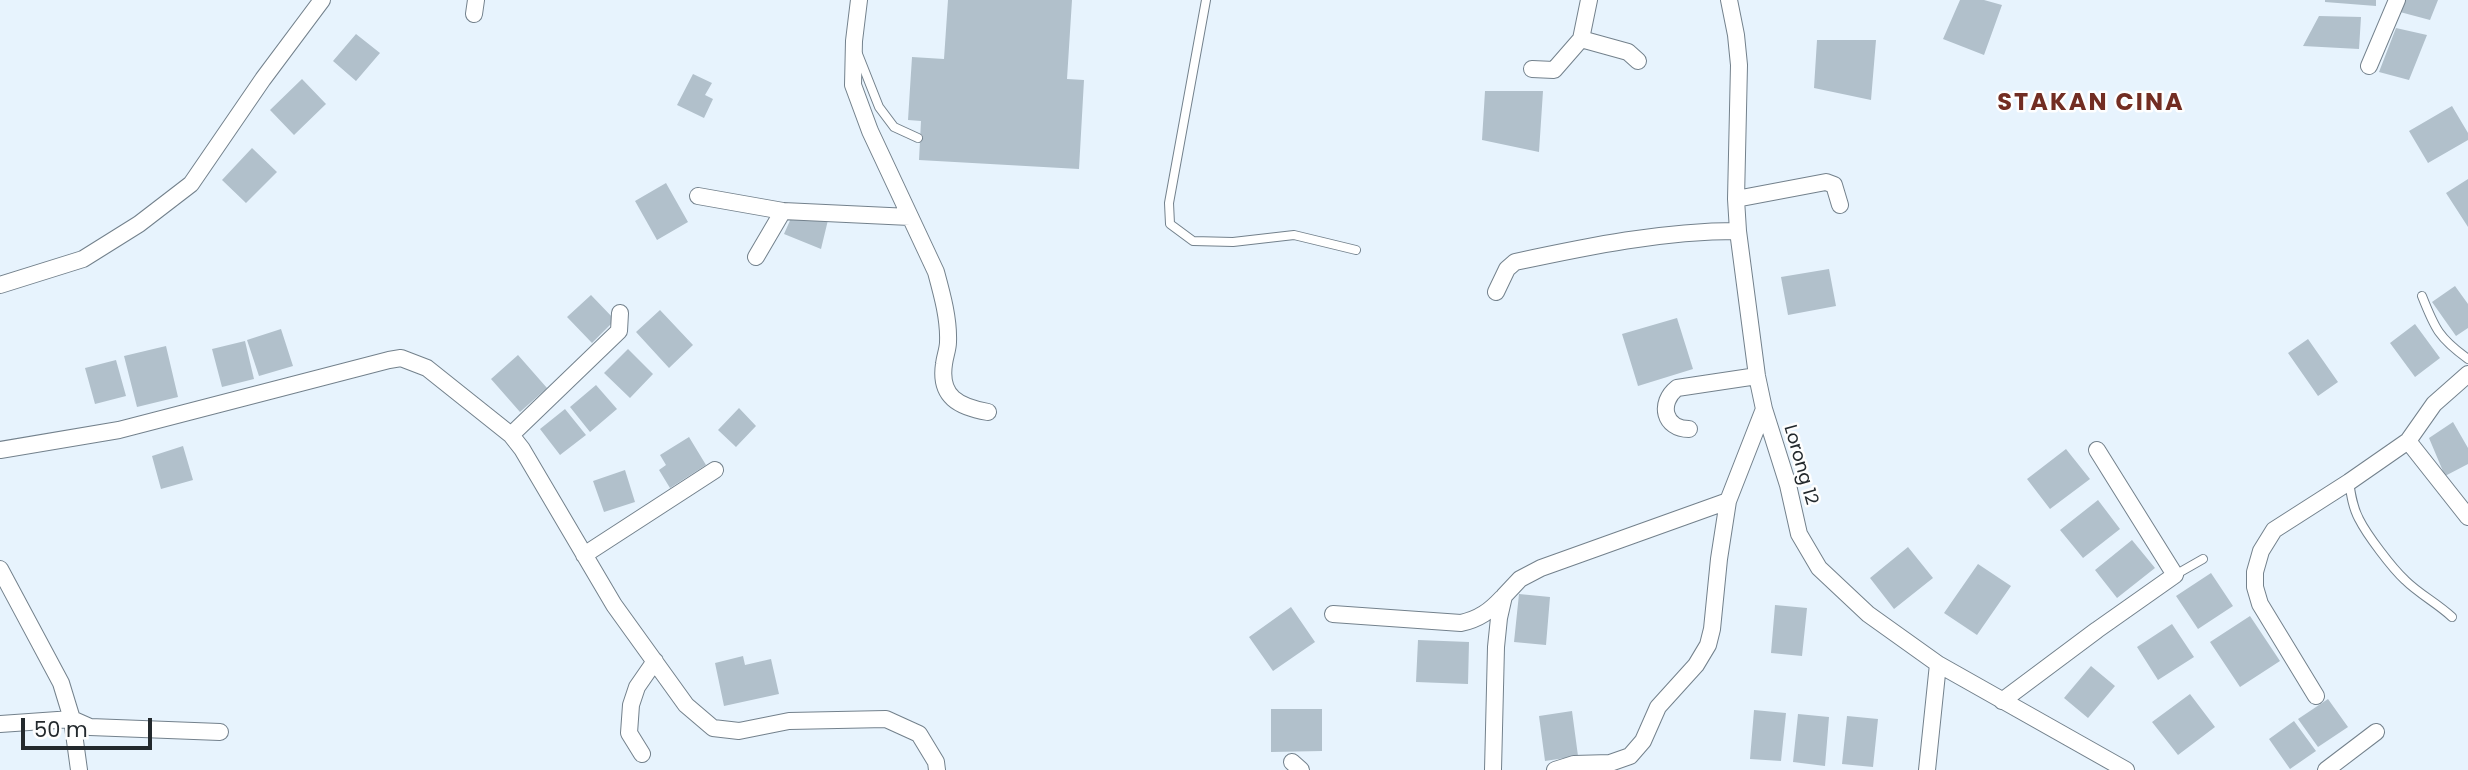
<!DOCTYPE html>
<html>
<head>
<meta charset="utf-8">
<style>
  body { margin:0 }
  #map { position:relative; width:2468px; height:770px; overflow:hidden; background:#e7f3fd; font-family:Poppins,sans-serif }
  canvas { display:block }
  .scale { position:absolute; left:21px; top:718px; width:131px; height:32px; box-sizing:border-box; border:4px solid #23292d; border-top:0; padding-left:9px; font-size:21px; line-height:24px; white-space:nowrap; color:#23292d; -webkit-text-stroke:5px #fefefe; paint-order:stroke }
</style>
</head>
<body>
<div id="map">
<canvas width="2468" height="770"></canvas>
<div class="scale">50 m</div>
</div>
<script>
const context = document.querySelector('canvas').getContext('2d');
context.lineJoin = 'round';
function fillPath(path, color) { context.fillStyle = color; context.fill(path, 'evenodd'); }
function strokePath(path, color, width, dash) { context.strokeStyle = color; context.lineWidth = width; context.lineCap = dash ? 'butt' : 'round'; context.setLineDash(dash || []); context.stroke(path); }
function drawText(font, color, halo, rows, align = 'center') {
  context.font = font + ' Poppins,sans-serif'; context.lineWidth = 5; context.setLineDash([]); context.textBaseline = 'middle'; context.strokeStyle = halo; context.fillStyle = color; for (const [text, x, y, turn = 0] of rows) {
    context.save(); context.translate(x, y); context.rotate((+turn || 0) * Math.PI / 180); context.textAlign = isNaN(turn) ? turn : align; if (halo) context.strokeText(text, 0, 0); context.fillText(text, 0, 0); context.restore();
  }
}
fillPath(new Path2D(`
  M 948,0 L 1072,0 L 1067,79 L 1084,80 L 1079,169 L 919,160 L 921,121 L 908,120 L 912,57 L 944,59 Z
  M 1960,0 L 1984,0 L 2002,5 L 1984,55 L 1943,39 Z
  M 2325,0 L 2376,0 L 2376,6 L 2325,2 Z
  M 2405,0 L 2438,0 L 2430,20 L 2400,12 Z
  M 2319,16 L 2361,17 L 2359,49 L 2303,46 Z
  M 2396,28 L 2427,35 L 2409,80 L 2379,72 Z
  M 356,34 L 380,53 L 356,81 L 333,61 Z
  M 1817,40 L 1876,40 L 1871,100 L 1814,88 Z
  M 693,74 L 712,83 L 705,95 L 713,99 L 704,118 L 677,105 Z
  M 302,79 L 326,104 L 294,135 L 270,110 Z
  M 1485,91 L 1543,91 L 1539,152 L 1482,140 Z
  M 2452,106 L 2468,133 L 2468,140 L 2428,163 L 2409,131 Z
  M 252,148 L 277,172 L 246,203 L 222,180 Z
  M 2468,179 L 2468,227 L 2446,193 Z
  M 666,183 L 688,222 L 657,240 L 635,201 Z
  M 792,216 L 828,220 L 821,249 L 784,234 Z
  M 1829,269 L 1836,306 L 1788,315 L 1781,277 Z
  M 2455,286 L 2468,304 L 2468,328 L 2456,336 L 2432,302 Z
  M 591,295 L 615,320 L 592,343 L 567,317 Z
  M 660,310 L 693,345 L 669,368 L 636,332 Z
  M 1677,318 L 1693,369 L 1638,386 L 1622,334 Z
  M 2415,324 L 2440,358 L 2415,377 L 2390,343 Z
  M 281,329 L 293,366 L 259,376 L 247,340 Z
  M 2308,339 L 2338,382 L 2318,396 L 2288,353 Z
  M 245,341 L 254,379 L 222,387 L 212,349 Z
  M 166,346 L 178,397 L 137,407 L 124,356 Z
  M 628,349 L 653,374 L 630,398 L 604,373 Z
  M 518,355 L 547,388 L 520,412 L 491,379 Z
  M 116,360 L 126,396 L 95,404 L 85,368 Z
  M 596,385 L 617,409 L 590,432 L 570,407 Z
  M 739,408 L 756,426 L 736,447 L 718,430 Z
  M 565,409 L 586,435 L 560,455 L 540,429 Z
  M 2453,422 L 2468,448 L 2468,464 L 2445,476 L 2429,438 Z
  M 689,437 L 706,465 L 670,488 L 659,470 L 666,465 L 660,455 Z
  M 183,446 L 193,480 L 161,489 L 152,456 Z
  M 2066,449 L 2090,479 L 2050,509 L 2027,479 Z
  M 625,470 L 635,502 L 604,512 L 593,481 Z
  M 2098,500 L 2120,529 L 2083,558 L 2060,530 Z
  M 2132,540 L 2155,568 L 2117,598 L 2095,570 Z
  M 1908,547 L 1933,578 L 1894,609 L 1870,578 Z
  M 1978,564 L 2011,586 L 1977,635 L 1944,613 Z
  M 2211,573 L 2233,606 L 2198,629 L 2176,596 Z
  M 1519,594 L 1550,597 L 1546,645 L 1514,642 Z
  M 1775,605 L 1807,608 L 1802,656 L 1771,653 Z
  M 1291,607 L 1315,642 L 1273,671 L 1249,637 Z
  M 2250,616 L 2280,661 L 2240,687 L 2210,642 Z
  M 2172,624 L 2194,657 L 2158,680 L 2137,647 Z
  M 1418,640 L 1469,642 L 1468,684 L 1416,682 Z
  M 743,656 L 745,665 L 771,659 L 779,694 L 724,706 L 715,663 Z
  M 2091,666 L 2115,686 L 2088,718 L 2064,698 Z
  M 2190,694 L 2215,727 L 2178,755 L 2152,722 Z
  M 2328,699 L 2348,727 L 2318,747 L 2298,719 Z
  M 1271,709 L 1322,709 L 1322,751 L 1271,752 Z
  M 1754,710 L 1786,713 L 1781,761 L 1750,759 Z
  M 1572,711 L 1578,756 L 1545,761 L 1539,716 Z
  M 1798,714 L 1829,717 L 1825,766 L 1793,762 Z
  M 1847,716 L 1878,719 L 1873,767 L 1842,764 Z
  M 2294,721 L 2316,751 L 2290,769 L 2269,739 Z`), '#b1c0cb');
const lane = new Path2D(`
  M 1206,0 L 1169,203 L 1170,224 L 1193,241 L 1233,242 L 1294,235 L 1356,250
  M 858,54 L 879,107 L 894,127 L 918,138
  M 2422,296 C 2435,329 2439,338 2468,359
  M 2349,482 C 2351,495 2353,508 2359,519 C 2367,535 2392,568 2405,580 C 2419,594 2437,603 2452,617
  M 2175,575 L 2203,559`);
const street = new Path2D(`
  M 859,0 L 854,41 L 853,85 L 870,131 L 936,272 C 942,294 949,319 948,342 C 948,349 945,356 944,364 C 939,397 959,407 988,412
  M 1729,0 L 1736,35 L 1739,65 L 1736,199 L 1738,231 L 1757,376 L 1764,409 L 1788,485 L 1799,534 L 1819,568 L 1868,614 L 1938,664 L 2126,770
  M 474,14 L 476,0
  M 1581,39 L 1628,52 L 1638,61
  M 2369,66 L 2397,0
  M 1532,69 L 1554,70 L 1581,39 L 1589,0
  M 698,196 L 783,211 L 910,217
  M 1736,199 L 1826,182 L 1834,185 L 1840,205
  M 756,257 L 783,211
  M 0,285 L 83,259 L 139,224 L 191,184 L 263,79 L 322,0
  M 1496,292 L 1507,269 L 1515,262 C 1590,246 1662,231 1738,231
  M 1689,429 C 1664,429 1658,403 1677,388 L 1757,376
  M 511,435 L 619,331 L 620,313
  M 2408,441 L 2468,517
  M 0,450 L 119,430 L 389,360 L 401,358 L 427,368 L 511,435 L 522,449 L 614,605 L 686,705 L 713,728 L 739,731 L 789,721 L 886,719 L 919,734 L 936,762 L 937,770
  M 584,555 L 715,470
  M 0,569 L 61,683 L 72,719 L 79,770
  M 1333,614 L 1461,623 C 1479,619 1490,611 1502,598
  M 2316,696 L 2260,604 L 2255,587 L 2255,572 L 2261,551 L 2274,530 L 2349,482 L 2408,441 L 2434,404 L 2468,374
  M 2002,701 L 2097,630 L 2175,575 L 2097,450
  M 0,724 L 72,719 L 90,727 L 220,732
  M 642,754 L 629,733 L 631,705 L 637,687 L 655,661
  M 1292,762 L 1301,770
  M 1493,770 L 1496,647 L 1499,618 L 1504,596 L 1520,579 L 1541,568 L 1728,501
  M 1555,770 L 1574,764 L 1610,763 L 1630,756 L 1643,741 L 1658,707 L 1696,665 L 1708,645 L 1712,629 L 1719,559 L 1728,501 L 1764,409
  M 1927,770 L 1938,664
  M 2326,770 L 2376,732`);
strokePath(lane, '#73818c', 10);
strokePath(street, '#73818c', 18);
strokePath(lane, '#fff', 8);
strokePath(street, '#fff', 16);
drawText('18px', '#23292d', '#fefefe', [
  ["Lorong 12",1800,465,74]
]);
context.letterSpacing = '2px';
drawText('bold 24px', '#722d22', '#fefefe', [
  ["STAKAN CINA",2091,104]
]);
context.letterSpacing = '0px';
</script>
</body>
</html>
